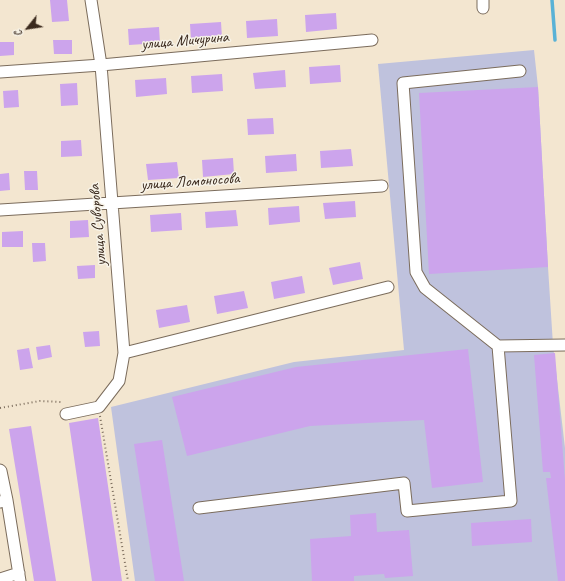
<!DOCTYPE html>
<html>
<head>
<meta charset="utf-8">
<style>
  body { margin:0 }
  #map { position:relative; width:565px; height:581px; overflow:hidden; background:#f3e6d0; font-family:Caveat,sans-serif }
  canvas { display:block }
  .north { position:absolute; left:8px; top:8px; width:40px; height:40px; -webkit-text-stroke:3px #f7f3e8; paint-order:stroke; rotate:240deg; font-size:11px; font-weight:700; line-height:16px; text-align:center; color:#3b2a1e }
  .north::after { content:''; display:block; margin:auto; width:14px; height:18px; background:#3b2a1e; clip-path:polygon(50% 0,100% 100%,50% 72%,0 100%) }
</style>
</head>
<body>
<div id="map">
<canvas width="565" height="581"></canvas>
<div class="north">С</div>
</div>
<script>
const context = document.querySelector('canvas').getContext('2d');
context.lineJoin = 'round';
function fillPath(path, color) { context.fillStyle = color; context.fill(path, 'evenodd'); }
function strokePath(path, color, width, dash) { context.strokeStyle = color; context.lineWidth = width; context.lineCap = dash ? 'butt' : 'round'; context.setLineDash(dash || []); context.stroke(path); }
function drawText(font, color, halo, rows, align = 'center') {
  context.font = font + ' Caveat,sans-serif'; context.lineWidth = 3; context.setLineDash([]); context.textBaseline = 'middle'; context.strokeStyle = halo; context.fillStyle = color; for (const [text, x, y, turn = 0] of rows) {
    context.save(); context.translate(x, y); context.rotate((+turn || 0) * Math.PI / 180); context.textAlign = isNaN(turn) ? turn : align; if (halo) context.strokeText(text, 0, 0); context.fillText(text, 0, 0); context.restore();
  }
}
fillPath(new Path2D(`
  M 534,50 L 538,87 L 548,267 L 553,345 L 565,448 L 565,581 L 135,581 L 111,407 L 294,362 L 404,350 L 378,64 Z`), '#bfc2dd');
strokePath(new Path2D(`
  M 552,0 L 555,40`), '#59b2d6', 3.5);
fillPath(new Path2D(`
  M 50,0 L 67,0 L 69,21 L 52,22 Z
  M 336,13 L 337,29 L 306,32 L 305,15 Z
  M 277,19 L 278,36 L 247,38 L 246,21 Z
  M 221,22 L 222,38 L 191,40 L 190,24 Z
  M 159,27 L 160,43 L 129,45 L 128,29 Z
  M 53,40 L 72,40 L 72,54 L 54,54 Z
  M 0,42 L 14,42 L 14,55 L 0,56 Z
  M 340,65 L 341,82 L 310,84 L 309,67 Z
  M 285,70 L 286,87 L 255,89 L 253,73 Z
  M 222,74 L 223,91 L 192,93 L 191,76 Z
  M 166,78 L 167,94 L 136,97 L 135,80 Z
  M 77,83 L 78,105 L 61,106 L 60,84 Z
  M 538,87 L 548,267 L 429,274 L 419,93 Z
  M 18,90 L 19,107 L 4,108 L 3,91 Z
  M 273,118 L 274,134 L 248,135 L 247,119 Z
  M 81,140 L 82,156 L 61,157 L 61,141 Z
  M 351,149 L 353,166 L 321,168 L 320,151 Z
  M 296,154 L 297,171 L 266,173 L 265,156 Z
  M 233,158 L 234,174 L 203,177 L 202,160 Z
  M 177,162 L 179,178 L 148,180 L 146,164 Z
  M 24,171 L 37,171 L 38,190 L 25,190 Z
  M 9,173 L 10,190 L 0,191 L 0,174 Z
  M 355,201 L 356,217 L 325,219 L 323,203 Z
  M 299,206 L 300,222 L 269,225 L 268,208 Z
  M 236,210 L 238,226 L 206,228 L 205,212 Z
  M 181,213 L 182,230 L 151,232 L 150,215 Z
  M 88,220 L 89,237 L 70,238 L 70,221 Z
  M 23,231 L 23,247 L 2,247 L 2,232 Z
  M 32,243 L 45,243 L 46,261 L 33,262 Z
  M 360,262 L 363,279 L 333,285 L 329,268 Z
  M 95,265 L 95,278 L 78,279 L 77,266 Z
  M 302,276 L 305,293 L 274,299 L 271,282 Z
  M 244,291 L 248,308 L 217,314 L 214,296 Z
  M 187,305 L 190,322 L 159,328 L 156,310 Z
  M 99,331 L 100,346 L 85,347 L 83,332 Z
  M 50,345 L 52,357 L 38,360 L 36,347 Z
  M 29,348 L 33,368 L 20,370 L 17,350 Z
  M 468,349 L 483,482 L 432,488 L 424,420 L 310,426 L 187,456 L 172,397 L 296,367 Z
  M 555,353 L 565,480 L 565,581 L 558,581 L 546,478 L 551,478 L 550,472 L 543,472 L 534,355 Z
  M 98,418 L 122,581 L 92,581 L 69,423 Z
  M 31,426 L 56,581 L 34,581 L 9,429 Z
  M 162,440 L 184,581 L 155,581 L 134,444 Z
  M 376,513 L 377,532 L 409,530 L 413,576 L 385,578 L 384,574 L 354,576 L 354,581 L 312,581 L 310,539 L 351,536 L 350,515 Z
  M 531,519 L 532,542 L 472,546 L 471,523 Z`), '#cca4ec');
const minor = new Path2D(`
  M 483,0 L 483,8
  M 0,72 L 101,65 L 372,40
  M 0,210 L 382,186
  M 498,346 L 425,288 L 416,272 L 403,83 L 520,71
  M 124,353 L 388,287
  M 66,414 L 99,407 L 119,381 L 124,353 L 101,65 L 91,0
  M 0,470 L 1,471 L 7,500
  M 0,502 L 7,500 L 20,581
  M 199,508 L 404,483 L 407,511 L 511,501 L 498,346 L 565,345
  M 0,579 L 19,573`);
strokePath(minor, '#7b6c5c', 13);
strokePath(new Path2D(`
  M 0,408 L 40,401 L 61,402 L 62,404
  M 100,416 L 128,581`), '#7b6c5c', 2, [1, 3]);
strokePath(minor, '#fff', 11);
drawText('16px', '#3b2a1e', '#f7f3e8', [
  ["улица Мичурина",185,41,-5],
  ["улица Ломоносова",190,182,-4],
  ["улица Суворова",98,225,-95]
]);
</script>
</body>
</html>
